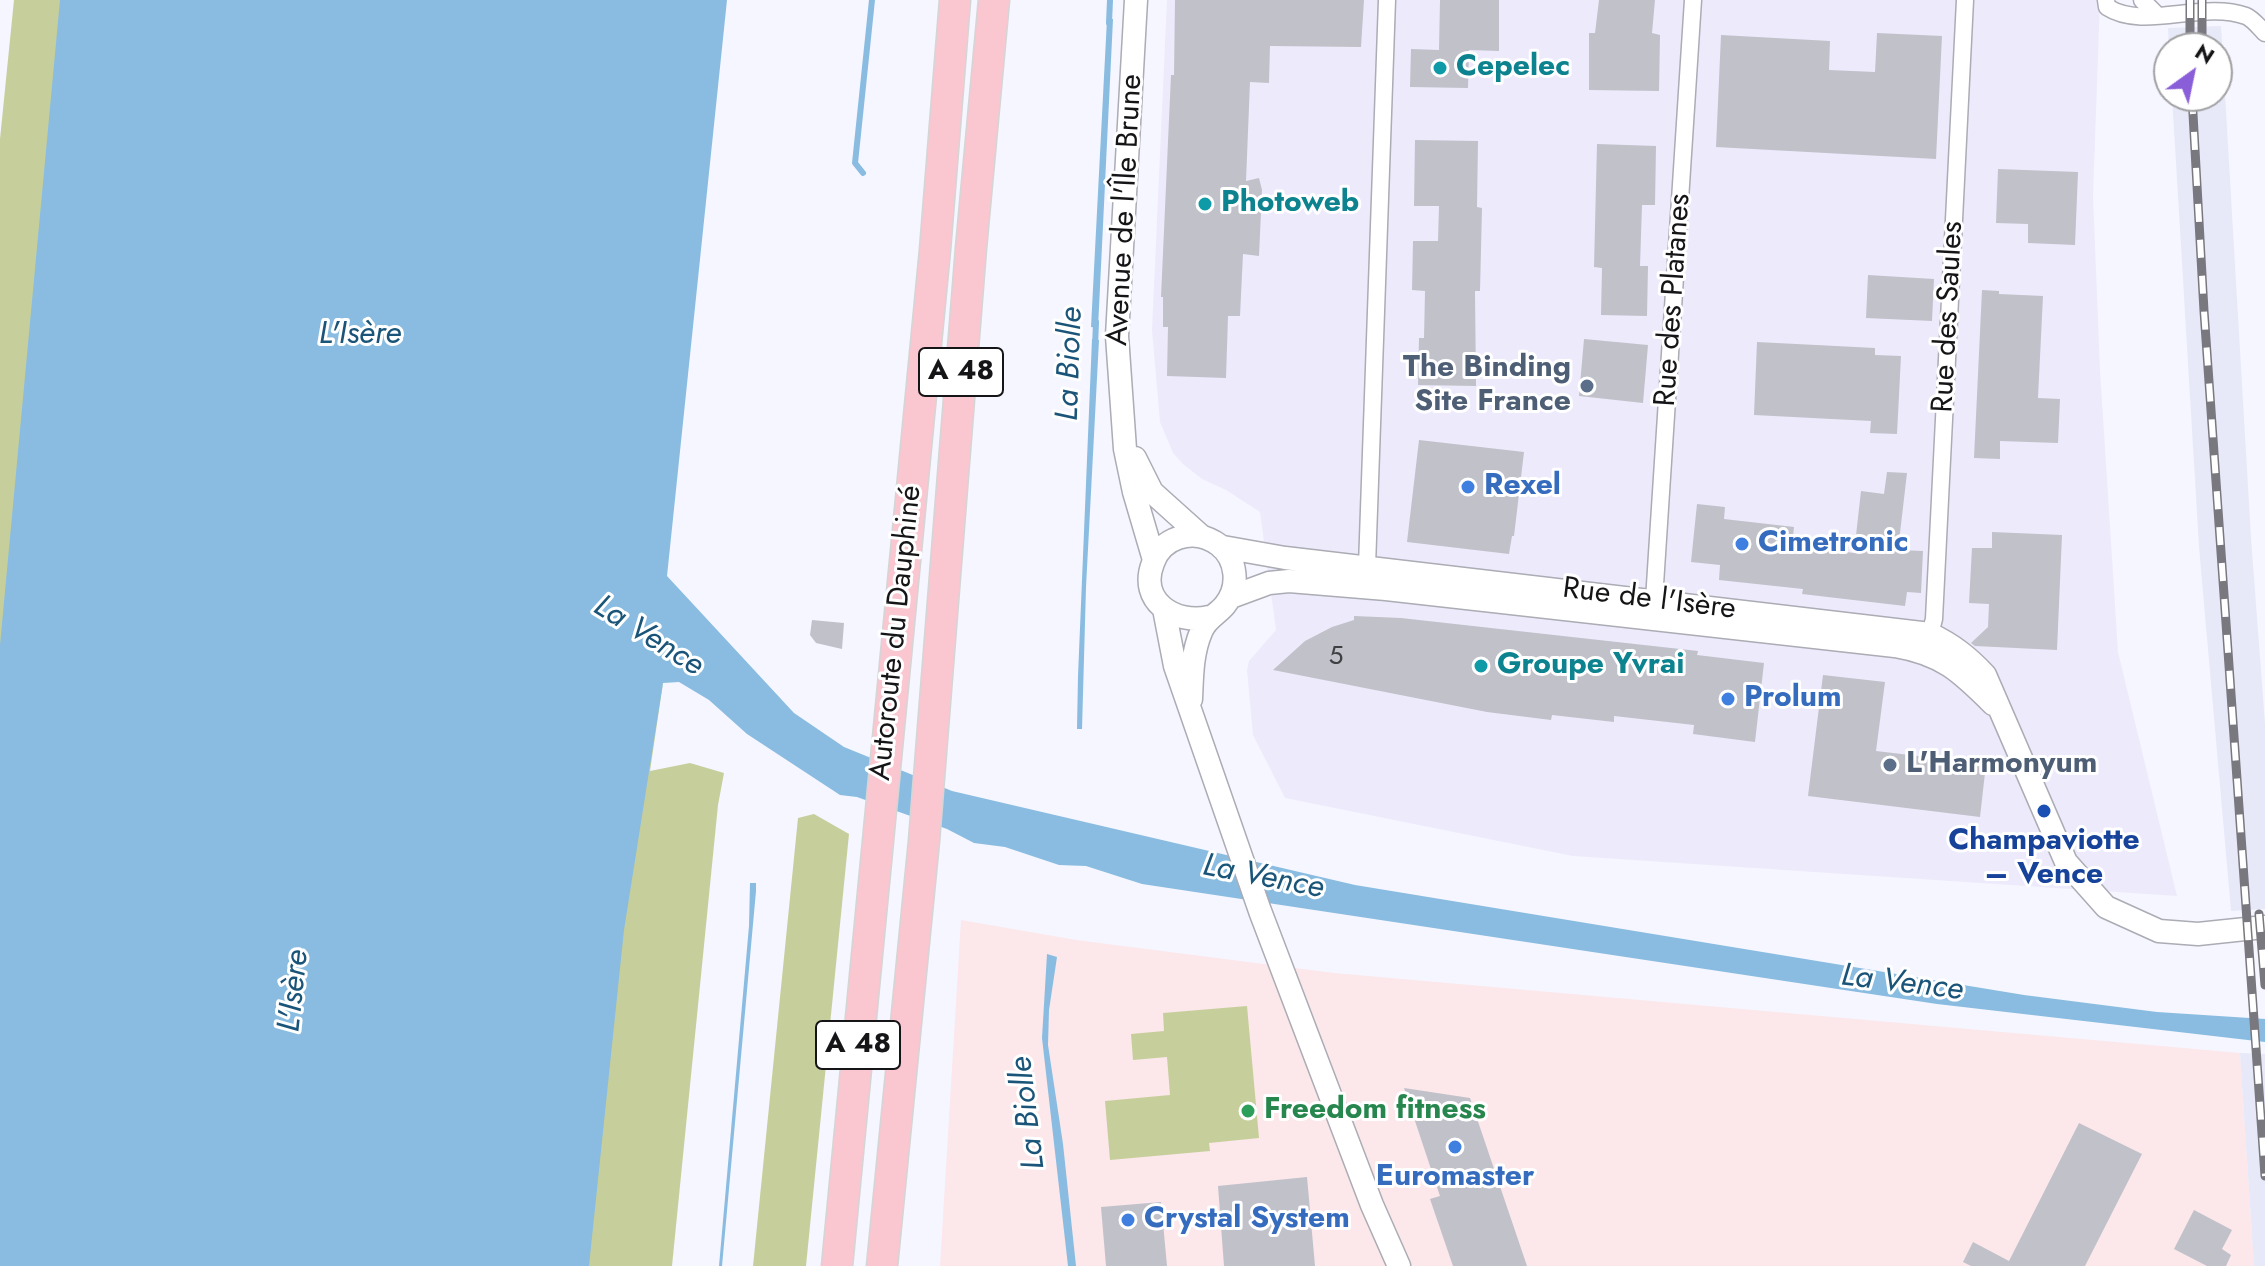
<!DOCTYPE html>
<html>
<head>
<meta charset="utf-8">
<style>
  body { margin:0 }
  #map { position:relative; width:2265px; height:1266px; overflow:hidden; background:#f5f6ff; font-family:Jost,sans-serif }
  canvas { display:block }
  .north { position:absolute; left:2153px; top:32px; width:80px; height:80px; box-sizing:border-box; background:#fff; border:2px solid #a1a1a3; border-radius:50%; rotate:33deg; font-size:22px; font-weight:700; line-height:32px; text-align:center; color:#151518 }
  .north::after { content:''; display:block; margin:auto; width:28px; height:36px; background:#8a5ed8; clip-path:polygon(50% 0,100% 100%,50% 72%,0 100%) }
</style>
</head>
<body>
<div id="map">
<canvas width="2265" height="1266"></canvas>
<div class="north">N</div>
</div>
<script>
const context = document.querySelector('canvas').getContext('2d');
context.lineJoin = 'round';
function fillPath(path, color) { context.fillStyle = color; context.fill(path, 'evenodd'); }
function strokePath(path, color, width, dash) { context.strokeStyle = color; context.lineWidth = width; context.lineCap = dash ? 'butt' : 'round'; context.setLineDash(dash || []); context.stroke(path); }
function drawText(font, color, halo, rows, align = 'center') {
  context.font = font + ' Jost,sans-serif'; context.lineWidth = 6; context.setLineDash([]); context.textBaseline = 'middle'; context.strokeStyle = halo; context.fillStyle = color; for (const [text, x, y, turn = 0] of rows) {
    context.save(); context.translate(x, y); context.rotate((+turn || 0) * Math.PI / 180); context.textAlign = isNaN(turn) ? turn : align; if (halo) context.strokeText(text, 0, 0); context.fillText(text, 0, 0); context.restore();
  }
}
fillPath(new Path2D(`
  M 1167,0 L 2100,0 L 2093,196 L 2100,370 L 2118,652 L 2177,896 L 1573,856 L 1285,798 L 1253,735 L 1247,670 L 1249,661 L 1276,630 L 1260,512 L 1226,490 L 1202,479 L 1184,465 L 1173,453 L 1160,422 L 1152,330 Z`), '#edeafc');
fillPath(new Path2D(`
  M 961,920 L 1076,940 L 1334,973 L 2240,1053 L 2254,1266 L 940,1266 Z`), '#fce7ea');
fillPath(new Path2D(`
  M 2221,26 L 2251,538 L 2265,724 L 2265,909 L 2231,911 L 2199,547 L 2172,96 L 2217,96 L 2217,48 L 2169,48 L 2168,28 Z
  M 2240,1053 L 2265,1054 L 2265,1266 L 2254,1266 Z`), '#e7e9f9');
fillPath(new Path2D(`
  M 14,0 L 119,0 L 0,1252 L 0,139 Z
  M 663,683 L 650,771 L 690,763 L 724,773 L 718,805 L 672,1266 L 494,1266 Z
  M 814,814 L 849,834 L 806,1266 L 753,1266 L 798,818 Z
  M 1247,1006 L 1259,1138 L 1209,1143 L 1210,1151 L 1110,1160 L 1105,1101 L 1170,1095 L 1167,1057 L 1133,1060 L 1131,1034 L 1164,1031 L 1163,1013 Z`), '#c6cf9b');
fillPath(new Path2D(`
  M 60,0 L 727,0 L 667,576 L 794,713 L 844,747 L 952,791 L 1355,885 L 2024,995 L 2157,1012 L 2265,1019 L 2265,1042 L 1937,1004 L 1142,884 L 1086,866 L 1059,865 L 1005,847 L 974,843 L 947,829 L 857,797 L 840,795 L 747,734 L 709,700 L 679,682 L 663,683 L 624,930 L 589,1266 L 0,1266 L 0,645 Z
  M 1107,19 L 1113,19 L 1098,328 L 1091,327 Z
  M 1092,339 L 1099,340 L 1086,587 L 1082,729 L 1077,729 L 1078,676 Z
  M 750,883 L 756,883 L 756,891 L 722,1266 L 719,1266 L 749,926 Z
  M 1047,954 L 1057,957 L 1049,1010 L 1048,1045 L 1063,1144 L 1076,1266 L 1068,1266 L 1042,1038 Z`), '#89bce0');
strokePath(new Path2D(`
  M 1109,23 L 1110,0
  M 863,173 L 855,163 L 872,0
  M 1095,347 L 1096,322`), '#89bce0', 6);
fillPath(new Path2D(`
  M 1175,0 L 1364,0 L 1361,47 L 1270,46 L 1269,83 L 1250,82 L 1246,181 L 1259,178 L 1262,190 L 1259,256 L 1243,254 L 1240,316 L 1228,316 L 1226,378 L 1167,376 L 1168,327 L 1163,327 L 1163,297 L 1161,297 L 1171,75 L 1174,75 Z
  M 1440,0 L 1499,0 L 1499,51 L 1469,50 L 1468,88 L 1410,87 L 1411,49 L 1439,50 Z
  M 1599,0 L 1655,0 L 1652,33 L 1660,35 L 1659,91 L 1589,90 L 1589,33 L 1595,33 Z
  M 1877,33 L 1942,36 L 1936,159 L 1716,147 L 1721,35 L 1830,41 L 1829,70 L 1875,72 Z
  M 1415,140 L 1478,141 L 1477,207 L 1482,208 L 1480,291 L 1475,291 L 1476,386 L 1418,385 L 1419,338 L 1424,338 L 1425,291 L 1412,290 L 1413,241 L 1438,241 L 1439,206 L 1414,206 Z
  M 1597,144 L 1656,146 L 1655,205 L 1642,205 L 1640,266 L 1648,266 L 1647,316 L 1601,315 L 1602,268 L 1594,267 Z
  M 1998,169 L 2078,172 L 2075,245 L 2028,243 L 2028,224 L 1996,223 Z
  M 1868,275 L 1934,279 L 1932,321 L 1866,318 Z
  M 1982,290 L 1999,291 L 1999,294 L 2043,296 L 2038,398 L 2060,399 L 2058,443 L 2000,441 L 2000,459 L 1974,458 Z
  M 1584,339 L 1648,345 L 1643,403 L 1579,396 Z
  M 1757,342 L 1875,348 L 1875,355 L 1901,356 L 1897,434 L 1870,433 L 1871,421 L 1754,415 Z
  M 1419,440 L 1524,452 L 1514,536 L 1512,536 L 1509,554 L 1407,542 Z
  M 1887,472 L 1907,473 L 1898,550 L 1923,551 L 1921,593 L 1907,592 L 1905,606 L 1802,594 L 1803,589 L 1719,580 L 1720,565 L 1691,562 L 1697,504 L 1725,507 L 1724,519 L 1794,527 L 1792,545 L 1854,553 L 1861,491 L 1884,494 Z
  M 1992,532 L 2062,535 L 2057,650 L 1975,646 L 1971,643 L 1988,627 L 1989,604 L 1969,603 L 1972,548 L 1992,548 Z
  M 1354,616 L 1401,618 L 1698,651 L 1697,655 L 1764,663 L 1755,742 L 1693,734 L 1694,725 L 1614,716 L 1614,722 L 1552,715 L 1551,720 L 1487,712 L 1273,670 L 1305,641 L 1332,627 L 1354,620 Z
  M 812,620 L 844,623 L 842,649 L 816,643 L 810,635 Z
  M 1823,675 L 1885,682 L 1876,751 L 1986,764 L 1980,817 L 1808,796 Z
  M 1404,1088 L 1470,1098 L 1527,1266 L 1453,1266 L 1430,1199 L 1440,1196 Z
  M 2079,1123 L 2142,1154 L 2085,1266 L 1971,1266 L 1963,1262 L 1973,1242 L 2009,1261 Z
  M 1307,1177 L 1315,1266 L 1224,1266 L 1218,1186 Z
  M 1161,1202 L 1167,1266 L 1106,1266 L 1101,1207 Z
  M 2194,1210 L 2232,1230 L 2222,1249 L 2231,1255 L 2226,1266 L 2207,1266 L 2174,1249 Z`), '#c0c1c9');
const minor = new Path2D(`
  M 2106,0 L 2107,7 C 2144,31 2202,0 2246,16 C 2253,19 2259,27 2265,33
  M 2142,0 L 2157,15
  M 1367,566 L 1387,0
  M 1654,600 L 1693,0
  M 1930,634 L 1934,619 L 1965,0`);
const tertiary = new Path2D(`
  M 1136,0 L 1117,336 L 1125,449 L 1134,492 L 1154,560
  M 1135,458 L 1152,492 L 1201,536
  M 1223,547 L 1285,558 L 1930,634 C 1953,645 1968,657 1985,675 L 2066,862 L 2106,907 L 2159,931 L 2198,934 L 2265,927
  M 1231,597 L 1269,583 L 1289,581 L 1386,589 L 1895,646 C 1942,654 1960,671 1993,704
  M 1164,609 L 1175,666 L 1260,911 L 1372,1205 L 1399,1266
  M 1191,699 C 1192,676 1192,653 1201,632 C 1206,618 1217,615 1225,605 C 1240,587 1237,559 1219,545 C 1207,536 1192,533 1178,538 C 1166,542 1157,551 1153,563 C 1138,601 1175,625 1209,617`);
const motorway = new Path2D(`
  M 837,1266 L 935,250 L 955,0
  M 882,1266 L 924,841 L 971,248 L 994,0`);
strokePath(minor, '#abacb4', 19);
strokePath(tertiary, '#abacb4', 25);
strokePath(motorway, '#d5d5d5', 33);
strokePath(minor, '#fff', 16);
strokePath(tertiary, '#fff', 22);
strokePath(motorway, '#fac6d0', 30);
const rail = new Path2D(`
  M 2190,0 L 2190,48
  M 2202,0 L 2202,48
  M 2192,96 L 2204,311 L 2265,1176
  M 2259,914 L 2265,985`);
strokePath(rail, '#78787e', 9);
strokePath(rail, '#fff', 6, [18]);
for (const [x, y, r, color] of [
  [1440,68,8,"#0f9aa8"],
  [1205,204,8,"#0f9aa8"],
  [1587,386,8,"#5c6f8a"],
  [1468,487,8,"#3f7fe0"],
  [1742,544,8,"#3f7fe0"],
  [1481,666,8,"#0f9aa8"],
  [1728,699,8,"#3f7fe0"],
  [1890,765,8,"#5c6f8a"],
  [2044,811,8,"#1a4fb4"],
  [1248,1111,8,"#2e9e5b"],
  [1455,1147,8,"#3f7fe0"],
  [1128,1220,8,"#3f7fe0"]
]) { const dot = new Path2D(); dot.arc(x, y, r, 0, 2 * Math.PI); context.fillStyle = color; context.fill(dot); strokePath(dot, '#fff', 3); }
drawText('26px', '#404044', null, [
  ["5",1336,658]
]);
for (const [x, y, w] of [
  [961,372,84],
  [858,1045,84]
]) { const box = new Path2D(); box.roundRect(x - w / 2, y - 24, w, 48, 6); context.fillStyle = '#fff'; context.fill(box); strokePath(box, '#151518', 2); }
drawText('bold 28px', '#151518', null, [
  ["A 48",961,372],
  ["A 48",858,1045]
]);
drawText('bold 30px', '#0d838f', '#fff', [
  ["Cepelec",1456,68],
  ["Photoweb",1221,204],
  ["Groupe Yvrai",1497,666]
], 'left');
drawText('30px', '#151518', '#fff', [
  ["Avenue de l'Île Brune",1126,210,-87],
  ["Rue des Platanes",1674,300,-86],
  ["Rue des Saules",1949,317,-87],
  ["Rue de l'Isère",1649,600,7],
  ["Autoroute du Dauphiné",897,633,-84]
]);
drawText('bold 30px', '#4e5e75', '#fff', [
  ["The Binding",1571,369],
  ["Site France",1571,403],
  ["L'Harmonyum",1906,765,"left"]
], 'right');
drawText('bold 30px', '#366cbe', '#fff', [
  ["Rexel",1484,487],
  ["Cimetronic",1758,544],
  ["Prolum",1744,699],
  ["Euromaster",1455,1178,"center"],
  ["Crystal System",1144,1220]
], 'left');
drawText('bold 30px', '#164399', '#fff', [
  ["Champaviotte",2044,842],
  ["– Vence",2044,876]
]);
drawText('bold 30px', '#27864d', '#fff', [
  ["Freedom fitness",1264,1111]
], 'left');
drawText('italic 32px', '#1a5579', '#fff', [
  ["L'Isère",360,335],
  ["La Biolle",1071,364,-88],
  ["La Vence",648,637,32],
  ["La Vence",1263,878,11],
  ["La Vence",1902,984,7],
  ["L'Isère",295,991,-84],
  ["La Biolle",1029,1113,-97]
]);
</script>
</body>
</html>
